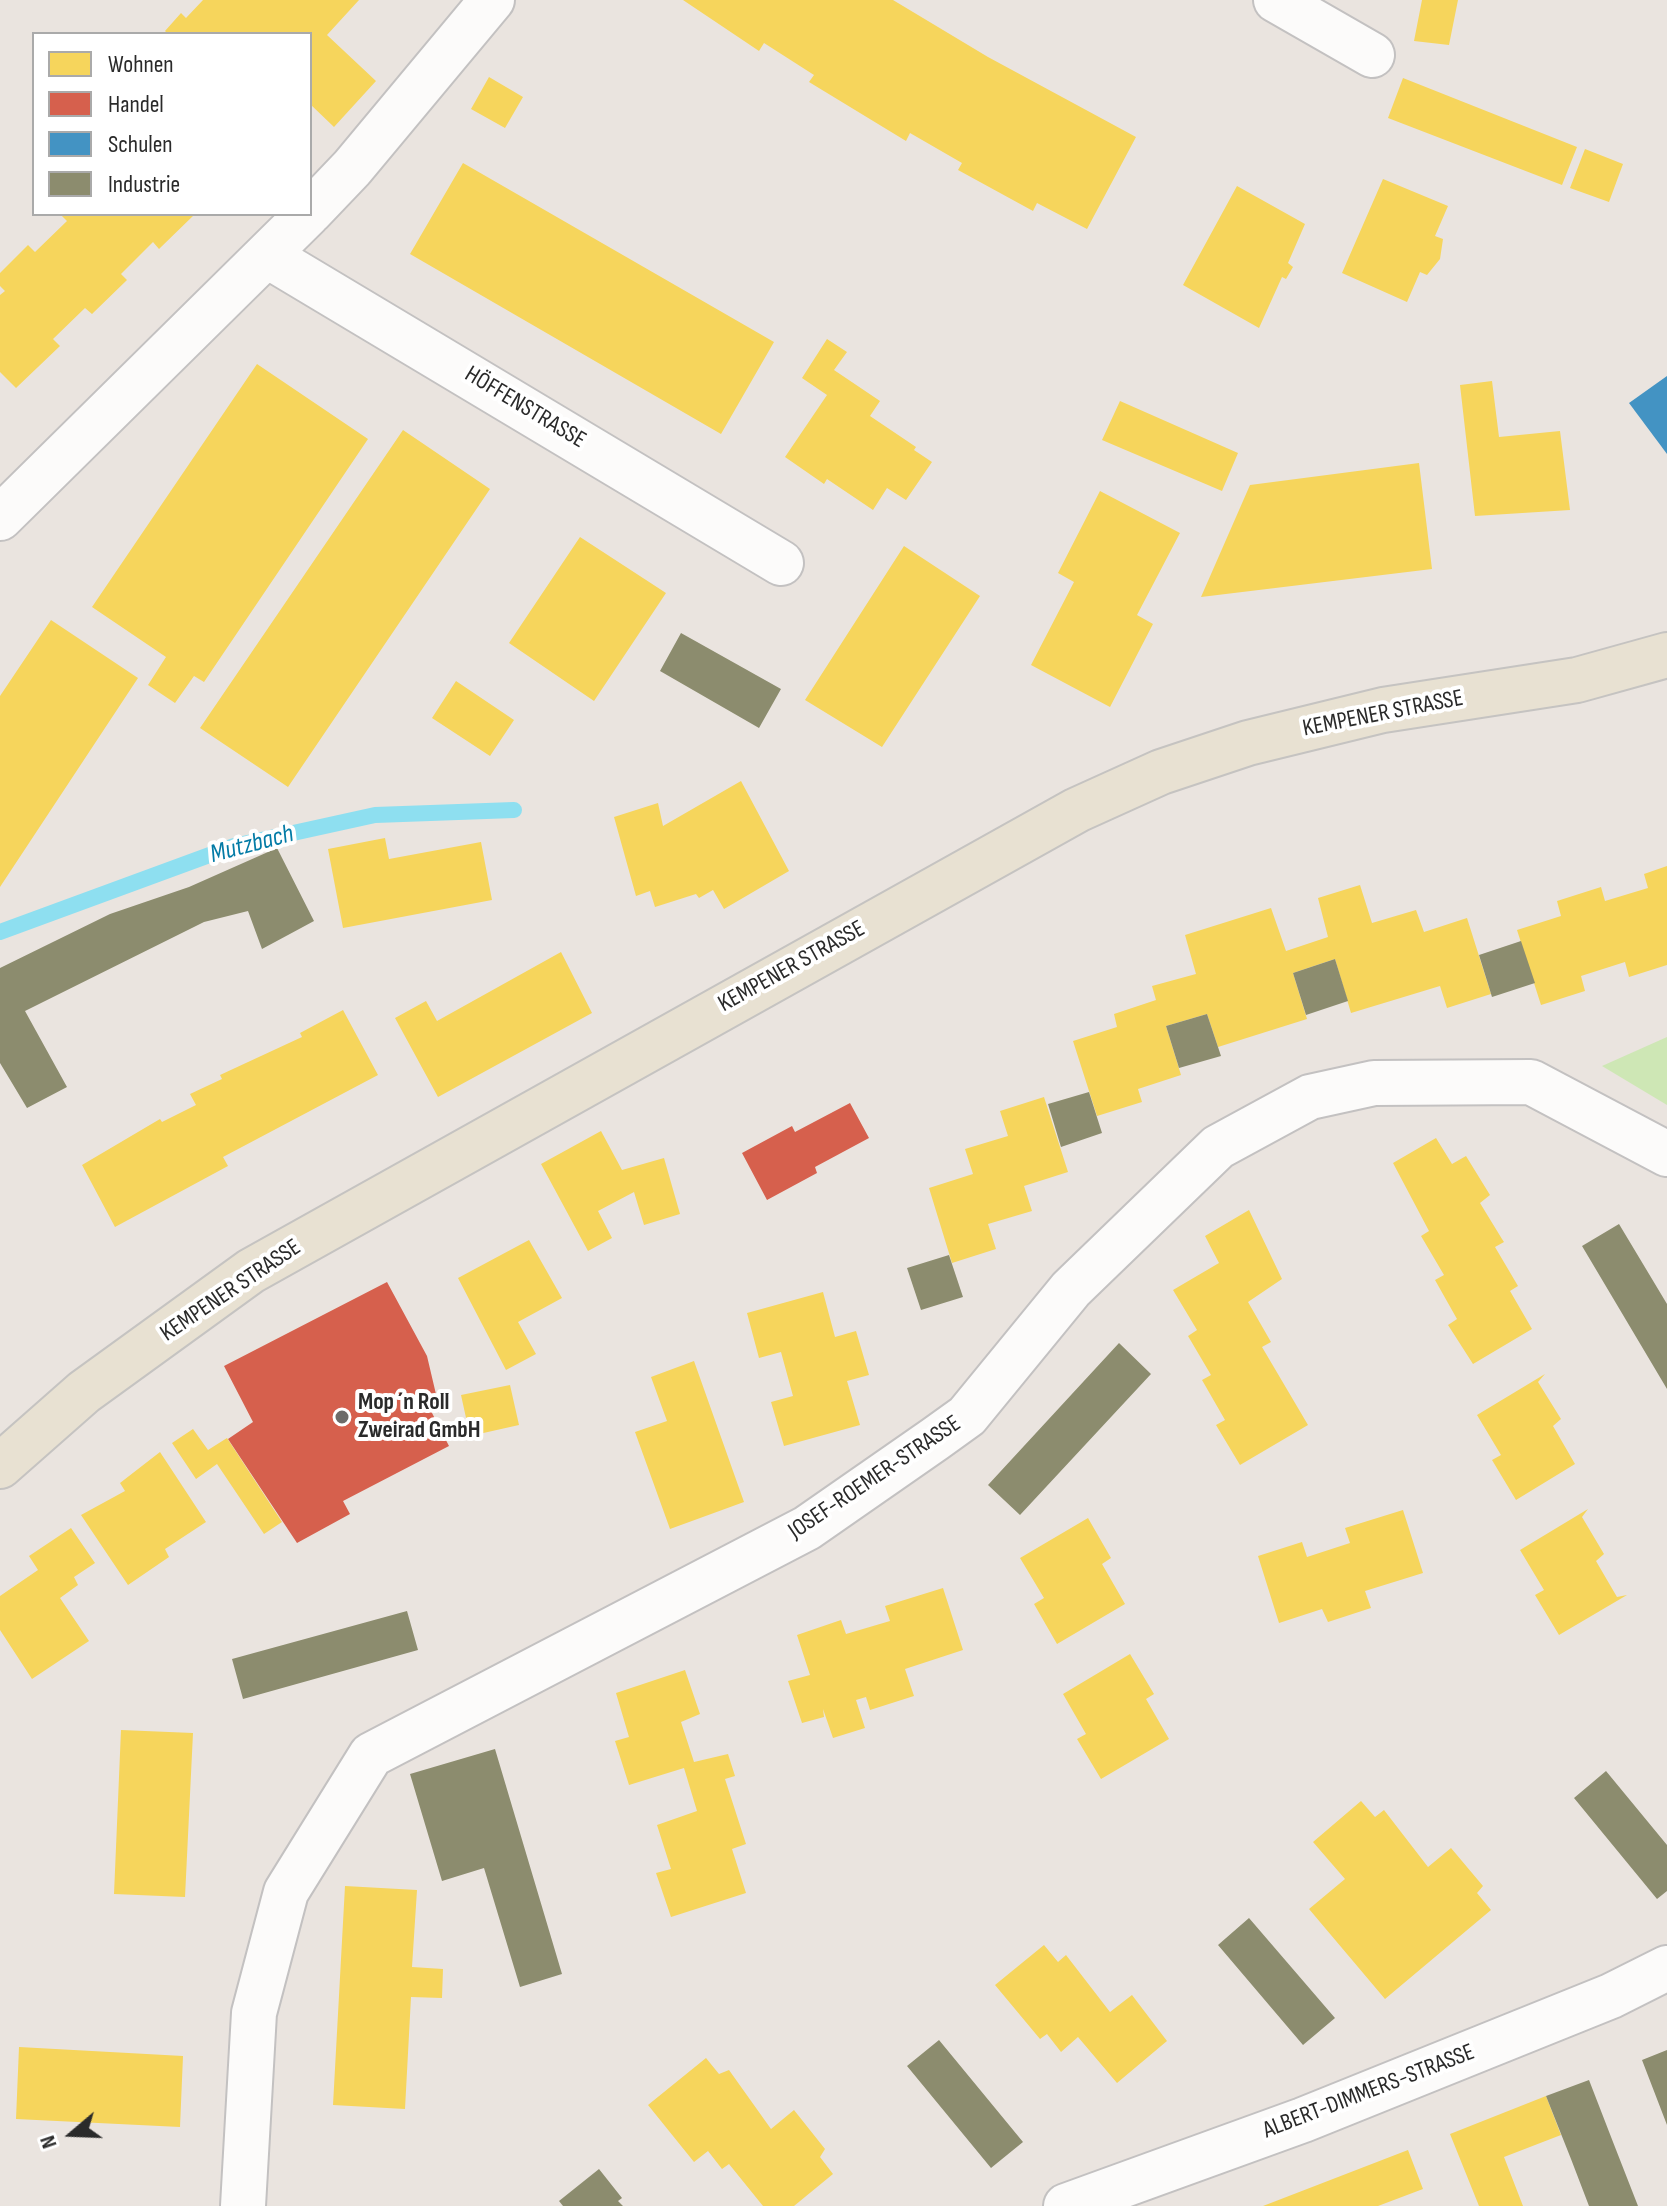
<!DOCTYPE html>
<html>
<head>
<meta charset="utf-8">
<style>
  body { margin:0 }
  #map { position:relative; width:1667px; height:2206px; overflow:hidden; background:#eae4df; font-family:"Sofia Sans Condensed",sans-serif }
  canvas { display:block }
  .legend { position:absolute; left:32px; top:32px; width:280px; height:184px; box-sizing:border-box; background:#fff; border:2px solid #aaa; margin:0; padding:10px 14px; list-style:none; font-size:24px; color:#2a2a2a }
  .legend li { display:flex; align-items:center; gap:16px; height:40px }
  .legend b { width:40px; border:2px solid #aaa }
  .north { position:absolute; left:32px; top:2094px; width:80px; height:80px; -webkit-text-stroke:6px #fff; paint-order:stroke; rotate:251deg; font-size:22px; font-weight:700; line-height:32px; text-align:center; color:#2a2a2a }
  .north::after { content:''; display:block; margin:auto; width:28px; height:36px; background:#2a2a2a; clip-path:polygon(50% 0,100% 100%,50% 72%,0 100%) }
</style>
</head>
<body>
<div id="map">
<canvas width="1667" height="2206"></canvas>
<ul class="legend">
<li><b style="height:22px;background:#f6d55c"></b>Wohnen</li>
<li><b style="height:22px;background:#d6604d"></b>Handel</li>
<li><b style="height:22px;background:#4393c3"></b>Schulen</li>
<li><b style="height:22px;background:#8c8c6e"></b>Industrie</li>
</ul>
<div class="north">N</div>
</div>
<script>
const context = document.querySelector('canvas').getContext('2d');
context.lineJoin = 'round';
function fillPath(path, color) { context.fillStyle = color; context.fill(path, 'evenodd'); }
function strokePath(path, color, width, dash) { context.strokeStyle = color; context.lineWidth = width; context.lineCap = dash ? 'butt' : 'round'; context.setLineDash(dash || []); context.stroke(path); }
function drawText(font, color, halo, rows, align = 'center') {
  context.font = font + ' "Sofia Sans Condensed",sans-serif'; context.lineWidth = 8; context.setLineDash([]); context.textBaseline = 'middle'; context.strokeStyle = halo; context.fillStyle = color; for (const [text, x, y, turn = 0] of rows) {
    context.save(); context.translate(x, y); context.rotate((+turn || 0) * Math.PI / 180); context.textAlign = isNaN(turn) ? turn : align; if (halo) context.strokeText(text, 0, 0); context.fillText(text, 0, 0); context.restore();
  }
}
fillPath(new Path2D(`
  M 1667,1037 L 1667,1105 L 1602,1066 Z`), '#cee7b5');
fillPath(new Path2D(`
  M 203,0 L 359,0 L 327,35 L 376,81 L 334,127 L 310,104 L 310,34 L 168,34 L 165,31 L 181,13 L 186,18 Z
  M 683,0 L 893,0 L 988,57 L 1136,137 L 1087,229 L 1037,203 L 1033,211 L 958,170 L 962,163 L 910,133 L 906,141 L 809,82 L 814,75 L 764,43 L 759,51 Z
  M 1422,0 L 1458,0 L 1449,45 L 1414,41 Z
  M 489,77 L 523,97 L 505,128 L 471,109 Z
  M 1403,78 L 1577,147 L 1562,185 L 1388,118 Z
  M 1585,149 L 1623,164 L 1609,202 L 1570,188 Z
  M 463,163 L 774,342 L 721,434 L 410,254 Z
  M 1383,179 L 1448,206 L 1435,236 L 1443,239 L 1440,259 L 1427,275 L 1420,272 L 1407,302 L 1342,273 Z
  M 1237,186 L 1305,224 L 1288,263 L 1293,267 L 1286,279 L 1282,277 L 1259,328 L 1183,285 Z
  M 60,214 L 195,214 L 159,249 L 153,242 L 121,274 L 127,280 L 92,314 L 85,308 L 53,339 L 60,346 L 16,388 L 0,372 L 0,295 L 5,291 L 0,286 L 0,273 L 28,245 L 35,252 L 67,221 Z
  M 827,339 L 847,352 L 834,370 L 880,401 L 870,416 L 916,447 L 914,450 L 932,462 L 906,500 L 887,488 L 873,510 L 827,479 L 824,484 L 785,457 L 827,395 L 802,378 Z
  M 257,364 L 368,439 L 204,682 L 194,676 L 175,703 L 148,685 L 166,657 L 92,607 Z
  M 1492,381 L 1499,437 L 1560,431 L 1570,510 L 1475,516 L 1460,385 Z
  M 1120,401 L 1238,453 L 1222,491 L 1102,440 Z
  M 403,430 L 490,489 L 288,787 L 200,728 Z
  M 1419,463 L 1432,569 L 1201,597 L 1250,485 Z
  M 1100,491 L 1180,533 L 1137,615 L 1153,624 L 1110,707 L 1031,665 L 1074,582 L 1058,573 Z
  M 580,537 L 666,593 L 594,701 L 509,643 Z
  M 904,546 L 980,596 L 882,747 L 805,700 Z
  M 51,620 L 138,678 L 0,887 L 0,696 Z
  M 456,681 L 514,720 L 490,756 L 432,718 Z
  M 741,781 L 789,871 L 724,909 L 713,890 L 699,898 L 696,894 L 655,907 L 650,891 L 636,896 L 614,817 L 658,803 L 663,826 Z
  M 385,838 L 389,859 L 481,842 L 492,900 L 343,928 L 328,849 Z
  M 1667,866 L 1667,965 L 1629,977 L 1625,962 L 1581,976 L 1585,991 L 1541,1005 L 1517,930 L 1561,916 L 1557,901 L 1601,887 L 1605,901 L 1648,888 L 1644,874 Z
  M 1360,885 L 1372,923 L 1416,910 L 1424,932 L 1467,918 L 1491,994 L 1447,1008 L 1440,986 L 1351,1013 L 1335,959 L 1293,973 L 1307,1019 L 1218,1047 L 1207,1014 L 1166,1026 L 1181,1075 L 1138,1089 L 1142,1102 L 1097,1116 L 1073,1041 L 1117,1027 L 1114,1014 L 1156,1000 L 1152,986 L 1196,974 L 1185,935 L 1271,908 L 1286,951 L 1328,937 L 1318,898 Z
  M 561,952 L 592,1013 L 438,1097 L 395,1018 L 426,1001 L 437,1021 Z
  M 343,1010 L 378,1075 L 223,1157 L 228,1166 L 115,1227 L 82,1165 L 160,1119 L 162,1122 L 196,1105 L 190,1094 L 222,1079 L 220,1075 L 302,1037 L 300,1033 Z
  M 1044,1097 L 1068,1172 L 1024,1186 L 1032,1211 L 988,1224 L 996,1249 L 952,1263 L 929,1188 L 973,1174 L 965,1149 L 1008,1136 L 1000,1111 Z
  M 601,1131 L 622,1170 L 664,1158 L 680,1214 L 644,1225 L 634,1192 L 598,1211 L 612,1238 L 588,1251 L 541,1164 Z
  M 1436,1138 L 1452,1164 L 1466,1156 L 1490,1195 L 1480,1203 L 1502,1239 L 1504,1242 L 1495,1247 L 1518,1286 L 1510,1291 L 1532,1329 L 1473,1364 L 1448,1325 L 1457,1319 L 1435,1280 L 1444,1275 L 1421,1236 L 1429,1231 L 1393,1163 Z
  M 1249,1210 L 1282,1279 L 1248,1302 L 1271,1342 L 1262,1347 L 1308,1425 L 1240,1465 L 1216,1425 L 1225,1420 L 1202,1380 L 1211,1375 L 1188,1336 L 1197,1330 L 1173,1290 L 1219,1263 L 1205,1236 Z
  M 529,1240 L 562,1298 L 518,1322 L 536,1354 L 506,1370 L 458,1278 Z
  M 823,1292 L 835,1337 L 856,1331 L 869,1375 L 847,1381 L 860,1425 L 784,1446 L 771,1402 L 793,1396 L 781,1352 L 759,1358 L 747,1313 Z
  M 694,1361 L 744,1502 L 670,1529 L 635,1432 L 667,1421 L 651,1377 Z
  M 1545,1374 L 1538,1382 L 1561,1419 L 1553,1426 L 1575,1464 L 1516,1500 L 1492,1460 L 1501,1455 L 1477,1415 Z
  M 510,1385 L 519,1425 L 470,1436 L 461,1395 Z
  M 193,1429 L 208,1450 L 227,1438 L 282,1522 L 264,1534 L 217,1464 L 196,1479 L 172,1443 Z
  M 160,1452 L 206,1522 L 165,1549 L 169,1557 L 128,1585 L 81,1515 L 125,1491 L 120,1483 Z
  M 1588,1509 L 1582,1517 L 1604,1554 L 1596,1561 L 1617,1597 L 1627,1595 L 1559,1635 L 1535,1595 L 1544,1590 L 1520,1550 Z
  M 1403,1510 L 1423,1573 L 1365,1591 L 1371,1608 L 1328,1622 L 1322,1609 L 1279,1623 L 1258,1556 L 1302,1542 L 1307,1557 L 1350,1543 L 1345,1528 Z
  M 1088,1518 L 1111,1558 L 1102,1564 L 1125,1604 L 1057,1644 L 1034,1604 L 1044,1598 L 1020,1558 Z
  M 71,1528 L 95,1563 L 74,1577 L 78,1585 L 60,1598 L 89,1641 L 32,1679 L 0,1630 L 0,1596 L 38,1570 L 29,1556 Z
  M 943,1588 L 963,1650 L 905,1669 L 914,1696 L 870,1710 L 866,1697 L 856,1700 L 865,1728 L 833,1738 L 823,1709 L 824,1717 L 802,1723 L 788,1681 L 810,1675 L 797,1635 L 841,1620 L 846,1634 L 890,1621 L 885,1606 Z
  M 1130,1654 L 1154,1694 L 1146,1699 L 1169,1739 L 1101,1779 L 1077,1739 L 1086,1734 L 1063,1694 Z
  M 685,1670 L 700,1714 L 681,1722 L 694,1762 L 728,1754 L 735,1776 L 725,1779 L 746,1844 L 732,1849 L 746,1893 L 671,1917 L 656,1873 L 671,1869 L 657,1825 L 697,1811 L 684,1768 L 629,1785 L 615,1741 L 629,1737 L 616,1693 Z
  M 121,1730 L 193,1733 L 185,1897 L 114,1894 Z
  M 1361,1801 L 1375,1817 L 1384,1810 L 1428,1867 L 1451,1848 L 1483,1886 L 1477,1893 L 1491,1910 L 1385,1999 L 1309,1909 L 1345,1879 L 1313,1842 Z
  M 345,1886 L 417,1890 L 412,1967 L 443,1969 L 442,1998 L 411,1997 L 405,2109 L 333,2105 Z
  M 1044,1945 L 1058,1962 L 1066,1955 L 1110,2012 L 1132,1995 L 1167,2041 L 1117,2083 L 1078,2037 L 1061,2052 L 1047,2034 L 1040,2039 L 995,1985 Z
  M 19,2047 L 183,2056 L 180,2127 L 16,2119 Z
  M 706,2058 L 719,2074 L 729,2070 L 771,2129 L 794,2110 L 825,2149 L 820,2157 L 833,2174 L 794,2206 L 763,2206 L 729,2164 L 722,2169 L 708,2151 L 694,2162 L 648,2105 Z
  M 1546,2096 L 1561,2135 L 1504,2157 L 1523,2206 L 1479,2206 L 1450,2134 Z
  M 1408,2150 L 1423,2189 L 1378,2206 L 1263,2206 Z`), '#f6d55c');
fillPath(new Path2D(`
  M 850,1103 L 869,1138 L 815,1167 L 817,1173 L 767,1200 L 742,1153 L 792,1126 L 795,1132 Z
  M 387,1282 L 427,1356 L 439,1407 L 431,1411 L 449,1446 L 343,1501 L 350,1514 L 297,1543 L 228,1439 L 253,1422 L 224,1366 Z`), '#d6604d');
fillPath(new Path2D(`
  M 1667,376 L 1667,454 L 1629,403 Z`), '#4393c3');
fillPath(new Path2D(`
  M 681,633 L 781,689 L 759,728 L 660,671 Z
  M 277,848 L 314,921 L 262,949 L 248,911 L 204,922 L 25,1011 L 67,1087 L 27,1108 L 0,1063 L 0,968 L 110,914 L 189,887 Z
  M 1521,941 L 1535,983 L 1492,997 L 1479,955 Z
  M 1335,959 L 1348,1001 L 1306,1015 L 1293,973 Z
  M 1207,1014 L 1221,1056 L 1179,1068 L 1166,1026 Z
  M 1089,1092 L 1102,1133 L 1061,1147 L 1048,1104 Z
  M 1619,1224 L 1667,1304 L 1667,1389 L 1582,1246 Z
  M 949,1255 L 963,1297 L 921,1310 L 907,1268 Z
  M 1119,1343 L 1151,1374 L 1020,1515 L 988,1485 Z
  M 407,1611 L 418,1650 L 243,1699 L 232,1659 Z
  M 495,1749 L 562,1974 L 520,1987 L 484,1868 L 442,1881 L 410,1774 Z
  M 1606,1771 L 1667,1845 L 1667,1891 L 1657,1899 L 1574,1798 Z
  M 1249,1918 L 1335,2018 L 1303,2045 L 1218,1945 Z
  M 939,2040 L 1023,2142 L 991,2168 L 907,2066 Z
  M 1667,2050 L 1667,2125 L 1642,2060 Z
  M 1589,2080 L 1613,2142 L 1638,2206 L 1589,2206 L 1571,2159 L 1546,2096 Z
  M 599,2169 L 622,2198 L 618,2201 L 623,2206 L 563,2206 L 559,2201 Z`), '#8c8c6e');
strokePath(new Path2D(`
  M 0,932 L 234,846 L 375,815 L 514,810`), '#8edff0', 16);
const minor = new Path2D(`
  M 1276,0 L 1372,55
  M 310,212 L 352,168 L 492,0
  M 268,256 L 781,563
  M 0,518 L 308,214
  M 243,2206 L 254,2013 L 286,1892 L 371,1755 L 807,1528 L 935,1439 L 967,1416 L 1071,1289 L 1218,1147 L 1310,1097 L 1374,1083 L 1531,1082 L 1667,1154
  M 1066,2206 L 1303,2120 L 1611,1996 L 1667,1968`);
const major = new Path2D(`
  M 0,1466 L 84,1392 L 251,1271 L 1077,810 L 1161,772 L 1248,743 L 1383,710 L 1577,680 L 1667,655`);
strokePath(minor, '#c3c1c1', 48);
strokePath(major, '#c5c3c1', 48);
strokePath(minor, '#fcfbfa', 44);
strokePath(major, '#e8e1d2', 44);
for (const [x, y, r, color] of [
  [342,1417,8,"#6d6b69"]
]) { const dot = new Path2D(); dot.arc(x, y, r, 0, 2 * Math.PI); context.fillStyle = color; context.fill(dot); strokePath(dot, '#fff', 3); }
drawText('24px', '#2a2a2a', '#fff', [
  ["HÖFFENSTRASSE",525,408,31],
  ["KEMPENER STRASSE",1383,714,-11],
  ["KEMPENER STRASSE",792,967,-29],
  ["KEMPENER STRASSE",231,1291,-34],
  ["JOSEF-ROEMER-STRASSE",875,1478,-34],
  ["ALBERT-DIMMERS-STRASSE",1369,2092,-21]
]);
drawText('bold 24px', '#2a2a2a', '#fff', [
  ["Mop ´n Roll",358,1403],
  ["Zweirad GmbH",358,1431]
], 'left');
drawText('italic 26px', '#037ba6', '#fff', [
  ["Mutzbach",252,845,-15]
]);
</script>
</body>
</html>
